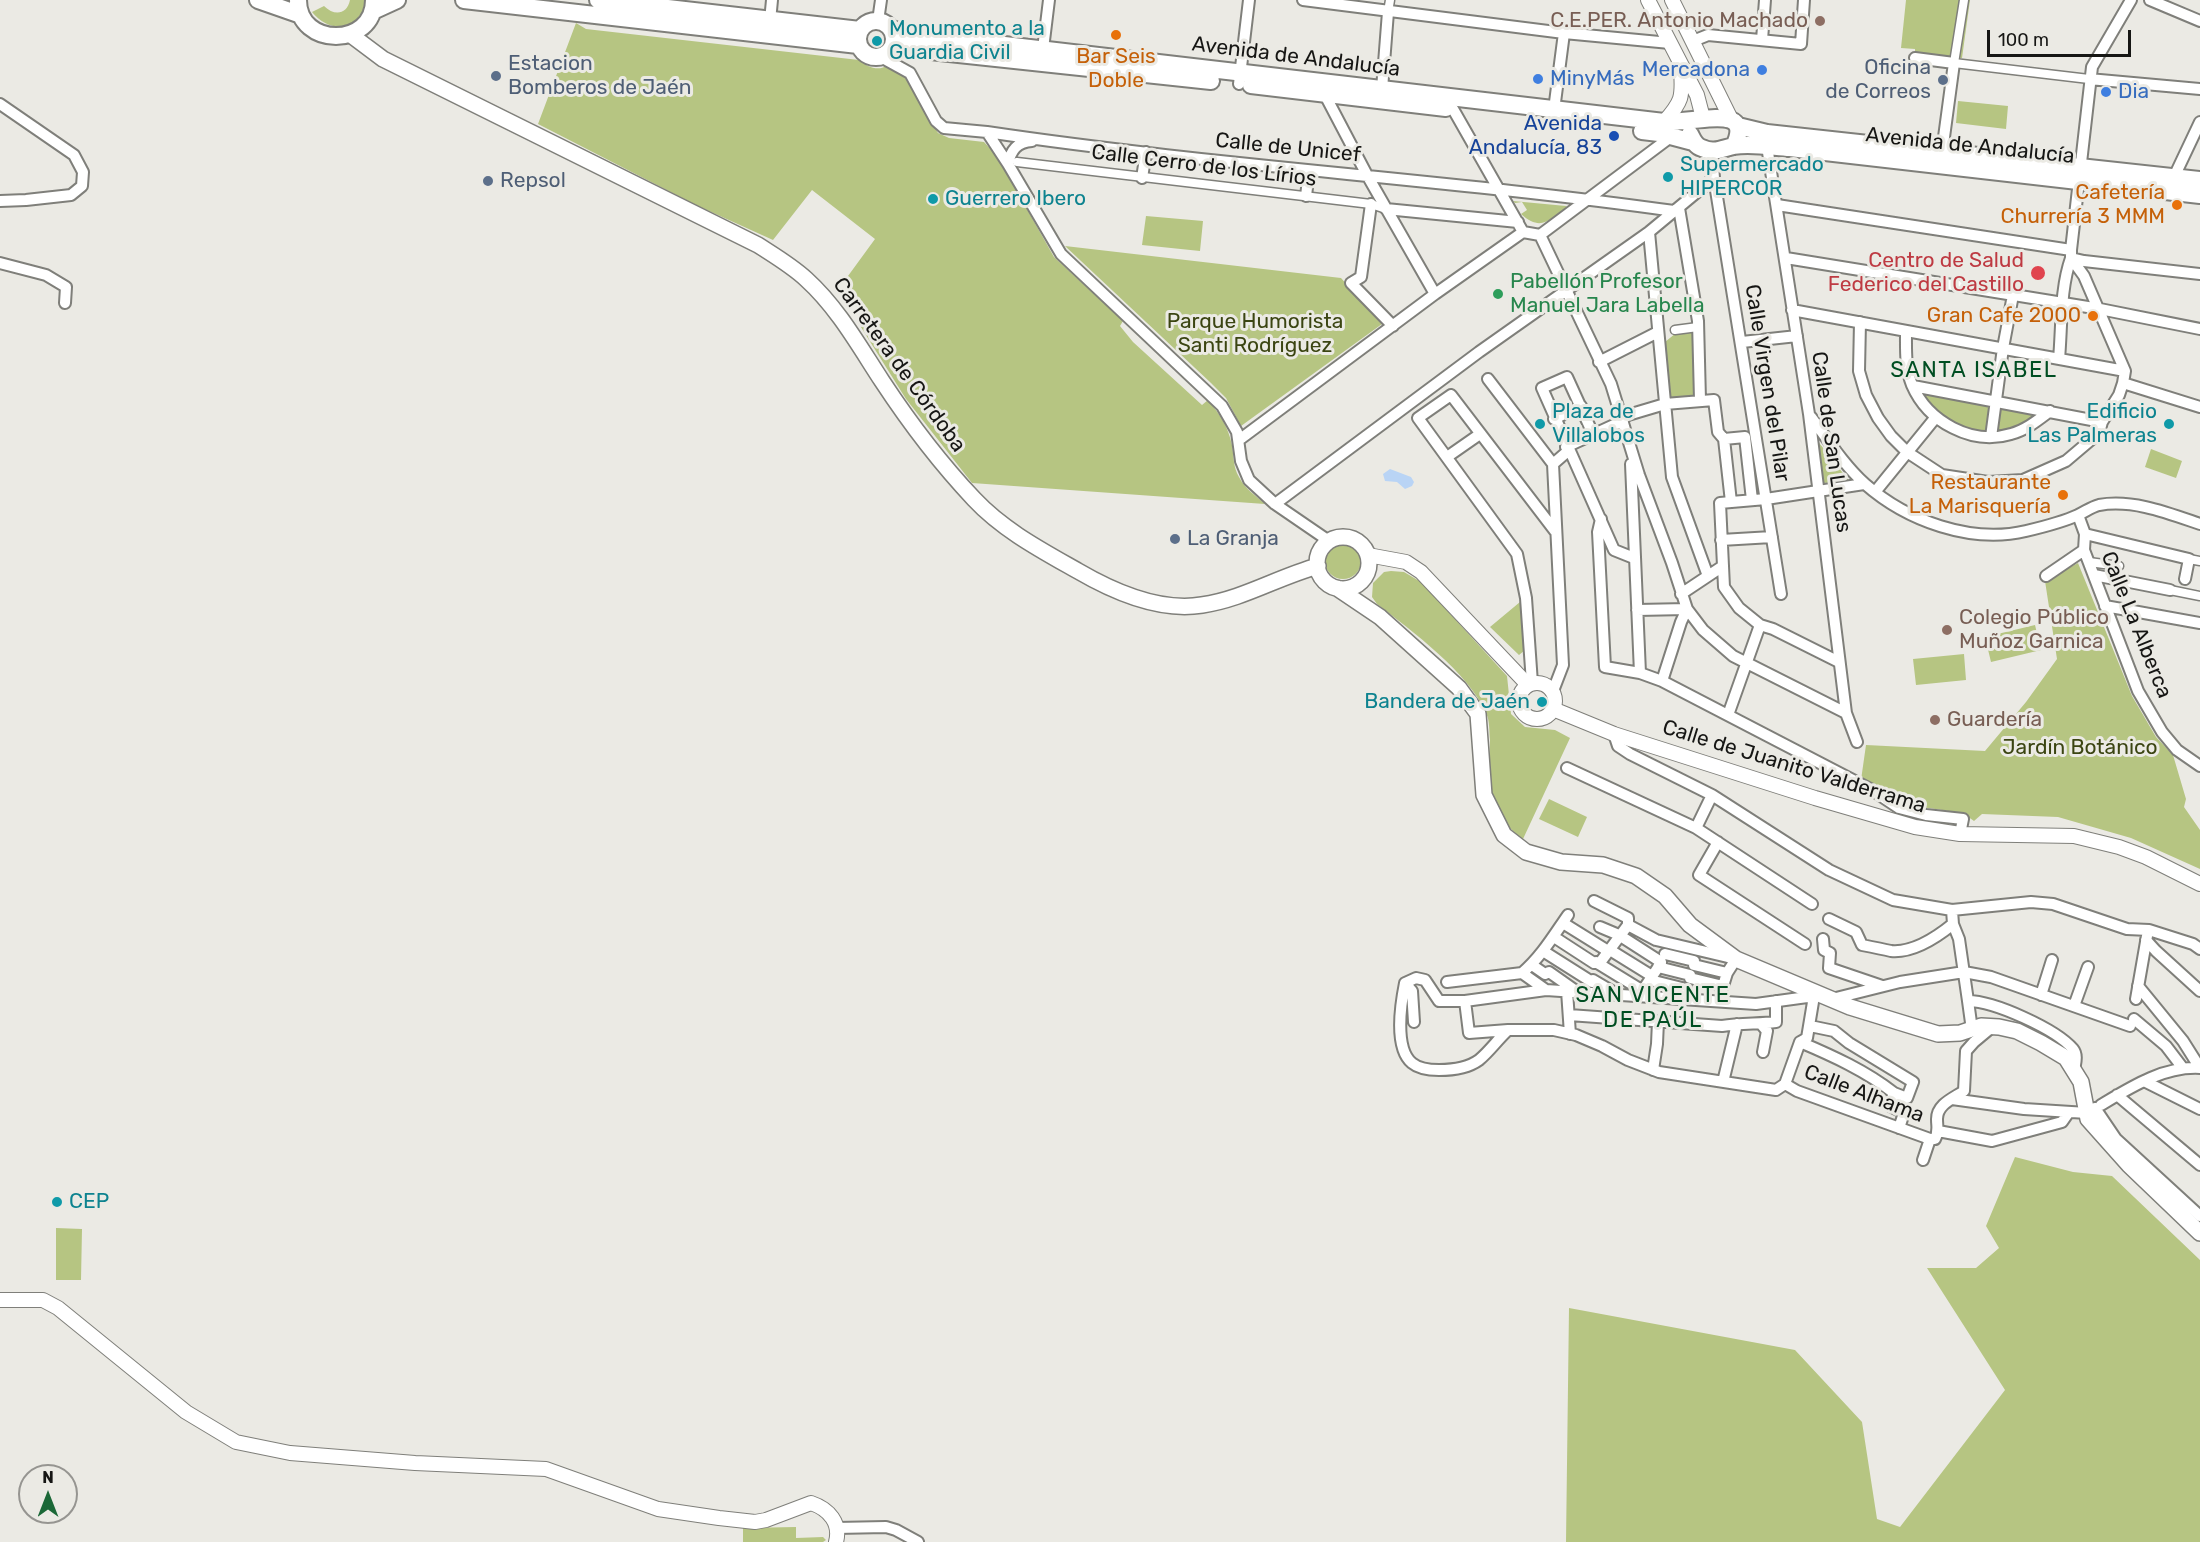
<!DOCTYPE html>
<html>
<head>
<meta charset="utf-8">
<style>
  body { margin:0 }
  #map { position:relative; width:2200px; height:1542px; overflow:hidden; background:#ebeae4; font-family:Rubik,sans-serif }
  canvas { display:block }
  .north { position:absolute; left:18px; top:1464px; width:60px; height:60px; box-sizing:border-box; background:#ebeae4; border:2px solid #969591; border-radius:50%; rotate:0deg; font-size:16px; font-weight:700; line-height:24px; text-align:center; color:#161614 }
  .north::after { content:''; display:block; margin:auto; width:21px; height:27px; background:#1b6837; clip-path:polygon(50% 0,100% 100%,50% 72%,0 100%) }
  .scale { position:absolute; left:1987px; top:30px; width:144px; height:27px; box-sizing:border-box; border:3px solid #161614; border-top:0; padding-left:8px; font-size:18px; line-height:21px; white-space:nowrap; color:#161614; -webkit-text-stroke:4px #ebeae4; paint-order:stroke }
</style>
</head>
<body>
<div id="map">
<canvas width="2200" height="1542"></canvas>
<div class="north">N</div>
<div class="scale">100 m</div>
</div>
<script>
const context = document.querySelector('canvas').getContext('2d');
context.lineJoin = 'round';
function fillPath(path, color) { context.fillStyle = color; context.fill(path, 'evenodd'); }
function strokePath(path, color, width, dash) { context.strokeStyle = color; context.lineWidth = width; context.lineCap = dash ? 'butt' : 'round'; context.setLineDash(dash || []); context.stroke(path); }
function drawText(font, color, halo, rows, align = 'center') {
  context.font = font + ' Rubik,sans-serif'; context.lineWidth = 6; context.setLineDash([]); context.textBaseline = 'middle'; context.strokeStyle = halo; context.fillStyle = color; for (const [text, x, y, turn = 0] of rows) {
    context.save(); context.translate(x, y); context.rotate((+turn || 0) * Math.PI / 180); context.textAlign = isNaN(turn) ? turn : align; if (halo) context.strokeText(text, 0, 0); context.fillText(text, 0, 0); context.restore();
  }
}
fillPath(new Path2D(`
  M 350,0 L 366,0 C 360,31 331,35 312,12 L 324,6 C 334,16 347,15 350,0 Z
  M 1906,0 L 1970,0 L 1962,58 L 1915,53 L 1915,49 L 1901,48 Z
  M 576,23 L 586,29 L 859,60 C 868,67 878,72 888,65 L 902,72 L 938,133 L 949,138 L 984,142 L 997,156 L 1054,257 L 1123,321 L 1120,326 L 1133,342 L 1202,405 L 1208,400 C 1220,414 1228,427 1232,445 C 1234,457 1233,467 1239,477 C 1245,489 1256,496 1265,504 L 972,483 L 906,399 L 869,340 L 861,327 L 848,276 L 875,239 L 812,190 L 773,240 L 698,206 L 538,124 Z
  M 1958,101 L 2008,106 L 2006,129 L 1956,123 Z
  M 1513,201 L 1566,206 L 1567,207 C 1549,220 1541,232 1521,214 L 1527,210 L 1522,202 L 1515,203 Z
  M 1146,216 L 1203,221 L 1200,251 L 1142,245 Z
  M 1065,246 L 1341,278 L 1382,324 L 1241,426 L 1226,398 L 1211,383 Z
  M 1694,331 L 1698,397 L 1672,400 L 1668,397 L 1665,342 L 1676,333 Z
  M 1916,386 L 1991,406 L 1985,433 C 1952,426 1936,413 1916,386 Z
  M 1996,401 L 2041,412 C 2032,424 2010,430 1996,432 Z
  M 1816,439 L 1850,482 L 1822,483 Z
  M 2151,449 L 2182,461 L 2176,478 L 2145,467 Z
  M1325 561a18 18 0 1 1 36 0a18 18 0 1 1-36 0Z
  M 2078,563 L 2132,696 L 2156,737 L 2173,755 L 2186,799 L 2184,807 L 2200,830 L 2200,869 L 2131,838 L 2058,817 L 1982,814 L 1974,821 C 1959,808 1924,810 1902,803 C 1888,799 1874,788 1861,780 L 1866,745 L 1985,751 L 2026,702 L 2057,659 L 2045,581 Z
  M 1391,571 L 1404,572 L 1421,582 L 1507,676 L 1511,714 L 1525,727 L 1555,730 L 1570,738 L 1523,839 C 1506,828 1493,806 1489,786 C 1487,771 1490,755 1490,740 C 1489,731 1490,721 1486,713 C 1469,673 1412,631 1377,604 L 1372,597 L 1373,583 L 1384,572 Z
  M 1520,602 L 1522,604 L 1525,650 L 1519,655 L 1490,627 Z
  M 2035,625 L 2041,650 L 1991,662 L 1985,637 Z
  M 1964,654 L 1966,680 L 1916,685 L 1913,659 Z
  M 1549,799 L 1587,817 L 1578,837 L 1539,819 Z
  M 2015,1157 L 2073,1172 L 2112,1176 L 2200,1260 L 2200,1542 L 1566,1542 L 1569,1308 L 1795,1350 L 1862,1422 L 1877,1519 L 1900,1527 L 2005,1390 L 1927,1268 L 1976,1268 L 1999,1248 L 1986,1226 Z
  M 56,1228 L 82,1229 L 81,1280 L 56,1280 Z
  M 796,1527 L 796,1538 L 823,1537 L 826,1540 L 823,1542 L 743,1542 L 743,1528 Z`), '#b6c582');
fillPath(new Path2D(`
  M 1390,469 L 1411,477 L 1414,482 L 1412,486 L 1405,489 L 1397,482 L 1385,481 L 1383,474 Z`), '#b9d4f5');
const pedestrian = new Path2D(`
  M 1964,0 L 1954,63 L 2089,79
  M 1388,12 L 1390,0
  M 1017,162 L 1371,204 L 1386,209
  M 1675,330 L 1698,327
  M 2189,559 L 2200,561
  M 2089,562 L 2119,566
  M 2170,590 L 2200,596`);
const minor = new Path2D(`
  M 1303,0 L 1564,33 L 1670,43
  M 2150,0 L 2200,21
  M 770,21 L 772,0
  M 878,21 L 881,0
  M 1762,40 L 1765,0
  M 1693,41 L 1708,35 L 1801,44 L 1804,0
  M 1043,49 L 1049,0
  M 881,57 L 910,73 L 936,121 L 944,128 L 987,132 L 1008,164 L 1061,254 L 1222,406 L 1237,432 L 1241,461 L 1249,480 L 1275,504 L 1329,541
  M 1915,58 L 1954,63 L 1942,152
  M 2089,79 L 2200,89
  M 1239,84 L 1249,0
  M 1382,89 L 1388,12
  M 1325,95 L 1367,175 L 1435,294
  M 0,104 L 74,155 L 83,172 L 82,186 L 71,195 L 26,200 L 0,201
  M 1453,109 L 1523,232
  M 1554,110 L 1564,33
  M 987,132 C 1215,166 1446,179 1674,211
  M 1767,146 L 1809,414 L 1846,713 L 1857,742
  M 1712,151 L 1714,178 L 1781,594
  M 1008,164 C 1011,150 1017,142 1032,141
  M 2174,177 L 2200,122
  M 1142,178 L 1146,152
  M 1306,196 L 1309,171
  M 1371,204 L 1361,277 L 1351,283 L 1393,326
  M 1777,205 L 2071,250
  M 1679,208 L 1698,321 L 1700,400
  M 1386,209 L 1518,222
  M 1649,232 L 1672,477 L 1708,576
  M 1540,235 L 1611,384 L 1639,475 L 1672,563 L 1687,609 L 1703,630 L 1733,656 L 1846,713
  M 1540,235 L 1672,136
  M 1786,258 L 2100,309 L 2200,329
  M 0,263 L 46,275 L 66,287 L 65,303
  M 1792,310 L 2125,371
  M 1860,322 L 1859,371 L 1866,395 L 1878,418 L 1891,436 L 1907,452 L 1942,475 L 1988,482 L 2023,480 L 2066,461 L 2099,433 L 2102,422 L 2119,395 L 2123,383 L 2125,371 L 2084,276 L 2071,258 L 2071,250 L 2092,67 L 2131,0
  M 1906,331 C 1906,349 1905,368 1912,385 C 1928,422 1972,446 2011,434 C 2026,430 2038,420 2050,411
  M 1742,342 L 1797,336
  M 2059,359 C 2062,326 2060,289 2071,258 L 2084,261 L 2200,274
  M 1599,362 L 1658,332
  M 1488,379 L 1553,464
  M 2123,383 L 2200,407
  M 1913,386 L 2102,422
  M 1811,417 C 1828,440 1844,465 1865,484 C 1907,521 1971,544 2026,531 C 2043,527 2063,522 2078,515 C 2085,512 2091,507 2099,505 C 2133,499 2168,513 2200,524
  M 1554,419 L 1581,406
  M 1593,434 L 1567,377 L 1542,388 L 1614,550 L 1634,558
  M 1991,437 L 2003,348 L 2013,295
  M 1239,440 L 1435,294 L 1523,232 L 1540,235
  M 1566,447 L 1616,424 L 1628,415 L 1665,404 L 1714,400 L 1718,432 L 1724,439
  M 1447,457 L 1480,434
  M 1631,464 L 1640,673
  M 1875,492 L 1936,417
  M 1731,502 L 1724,439 L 1745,437 L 1752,500
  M 1275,504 L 1479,352 L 1649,232 L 1714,178
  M 2078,515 L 2085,534 L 2084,550 L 2138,691 L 2162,732 L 2177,750 L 2200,766
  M 1601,519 L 1598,532 L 1605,667 L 1640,673 L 1662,681 L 1872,790 L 1899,808 L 1926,815 L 1963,819 L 1960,834
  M 2085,534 L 2189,559 L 2185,579
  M 1721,540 L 1772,537
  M 2094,575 L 2170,590
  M 2046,576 L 2084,550
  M 1681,594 L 1723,566
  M 2105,606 L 2200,623
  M 1637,610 L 1687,609
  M 1839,662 L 1773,629 L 1760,625 L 1739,608 L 1724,587 L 1720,503 L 1766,499 L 1864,484
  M 1662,681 L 1681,622 L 1687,609
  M 1532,683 L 1526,598 L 1517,554 L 1418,418 L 1451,395 L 1555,531
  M 1553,691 L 1563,665 L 1553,464 L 1568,451
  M 1728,715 L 1760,625
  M 1614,734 L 1618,746 L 1630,754 L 1712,795 L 1829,870 L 1893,900 L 1952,910 L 2031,902 L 2053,904 L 2127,929 L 2149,930 L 2193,944 L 2200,949
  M 1567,768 L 1696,828 L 1812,904
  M 1696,828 L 1712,795
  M 1718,842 L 1699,875 L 1805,944
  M 1952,910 L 1953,924 L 1959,939 L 1968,1001 C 1994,1001 2056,1029 2073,1049 C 2078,1055 2075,1064 2074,1071
  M 1829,919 L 1856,932 L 1862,945 C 1872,947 1882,949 1891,951 C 1913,953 1937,937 1953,924
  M 1563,923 L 1608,951
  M 1628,925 L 1656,940 L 1736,959 L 1727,973 L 1694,965 L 1694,961 L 1665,954
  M 1600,927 L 1619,935 L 1661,962
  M 1554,937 L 1594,963 L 1596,962 L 1599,964 L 1628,925 L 1628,918 L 1594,901
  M 1823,939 L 1824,950 L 1830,953 L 1829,968 L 1882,986
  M 2146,940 L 2156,951 L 2200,991
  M 1610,950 L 1652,976
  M 1543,951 L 1592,982 L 1593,980 L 1615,993
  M 1599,964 L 1643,991
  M 1532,965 L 1545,974 L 1549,972 L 1576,991
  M 1658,967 L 1690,975 L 1690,978 L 1723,986 L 1727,973
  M 1522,973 C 1541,957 1554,935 1568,915
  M 1650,980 L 1686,989
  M 1447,982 L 1522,973 L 1546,990
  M 1405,983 L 1412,991 L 1414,1022
  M 2138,986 L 2183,1041 L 2200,1068
  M 1567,991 L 1570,1034
  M 2041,995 L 2052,960
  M 1639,996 L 1661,963
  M 1832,999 L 1900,982 L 1964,972 L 1991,977 L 2130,1026
  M 2136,999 L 2147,936
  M 1465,1001 L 1469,1033 L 1508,1030 L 1554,1030 L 1576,1035 L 1602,1046 L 1628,1060 L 1659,1072 L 1776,1090 L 1785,1084
  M 1968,1001 L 1972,1030
  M 2074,1006 L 2088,967
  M 1569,1015 L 1722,1026 C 1740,1023 1758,1024 1776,1022 L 1776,1001
  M 2134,1019 L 2166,1046 L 2182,1067
  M 1761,1024 L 1767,1031 L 1763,1052
  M 1810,1026 L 1834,1031 L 1849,1043 L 1913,1082 L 1907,1098 L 1894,1093 L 1890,1106 L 1904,1113 L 1899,1128
  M 1508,1030 C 1498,1039 1490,1051 1479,1060 C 1468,1068 1452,1070 1439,1070 C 1431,1070 1419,1069 1412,1063 C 1394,1048 1401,1003 1405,983 L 1416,978 L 1425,980 L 1439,1001 L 1465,1001 L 1546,990 L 1756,1004 L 1822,995
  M 1800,1042 C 1833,1056 1866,1071 1894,1093
  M 1653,1070 L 1657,1044 L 1658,1021
  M 2144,1081 L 2200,1109
  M 1723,1082 L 1737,1024
  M 1785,1084 L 1797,1091 L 1930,1139
  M 1785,1084 L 1800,1042 L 1807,1038 L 1814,996
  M 2117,1095 L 2200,1165
  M 1952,1099 L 2024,1109 L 2087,1113
  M 2101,1105 C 2131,1087 2164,1066 2200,1068
  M 2095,1108 L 2116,1139 L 2200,1216
  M 1938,1131 L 1992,1141 L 2062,1122 L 2069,1112
  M 1923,1160 L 1930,1139 L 1935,1139 C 1939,1131 1937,1127 1937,1119 C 1937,1104 1954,1098 1964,1091 L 1966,1051 L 1974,1042 L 1992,1027
  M 836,1528 L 886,1527 L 896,1530 L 918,1542`);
const tertiary = new Path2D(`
  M 1648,0 L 1697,95 L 1703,118
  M 1672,0 L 1731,119
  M 1664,122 C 1682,102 1683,97 1681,70
  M 1368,555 L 1406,562 L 1421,572 L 1528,685
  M1519 701a18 18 0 1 1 36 0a18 18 0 1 1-36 0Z
  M 1553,709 L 1614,734 L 1815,798 L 1915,827 L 1960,834 L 2074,836 L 2119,847 L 2146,857 L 2200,884
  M 0,1300 L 43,1300 L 58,1308 L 186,1412 L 236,1442 L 290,1453 L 415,1463 L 546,1469 L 658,1509 L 719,1518 L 755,1522 L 766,1520 L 811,1503 C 829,1509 841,1523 836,1542`);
const secondary = new Path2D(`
  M 351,35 L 383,59 L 758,245 C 775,256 792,266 806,279 C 838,308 859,346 882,381 C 909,422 940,463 974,499 C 1003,530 1041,550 1078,571 C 1114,592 1159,612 1202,605 C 1243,599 1278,577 1318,566
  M1317 563a26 26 0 1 1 52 0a26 26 0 1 1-52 0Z
  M 1337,588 L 1380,617 L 1459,688 L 1478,714 L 1484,795 L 1504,835 L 1526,852 L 1561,862 L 1603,865 L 1636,876 L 1665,896 L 1690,925 L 1736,959 L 1850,1007 L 1938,1034 L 1960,1033 L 1981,1026 L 1999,1027 L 2017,1031 L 2041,1043 L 2066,1058 L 2081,1082 L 2088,1119 L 2129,1165 L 2200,1233`);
const primary = new Path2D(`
  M 258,0 L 301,15
  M 298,0 C 298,48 374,48 374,0
  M 464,0 L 858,45
  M 598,0 L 860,30
  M 373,11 L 397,0
  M858 39a18 18 0 1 1 36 0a18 18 0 1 1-36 0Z
  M 891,29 L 910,34 L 1664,122 C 1674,122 1684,121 1693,120 C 1714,118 1751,111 1734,146
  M 893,47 L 1211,81
  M 1251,85 L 1446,108
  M 1738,126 L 1767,133 L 2200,180
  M 1642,131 L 1659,133 L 1693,142
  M 1690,134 C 1693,140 1695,146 1702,148 C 1714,154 1723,148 1734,146 C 1751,143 1773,147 1790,148 L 2200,195`);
strokePath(pedestrian, '#7f7f7a', 11);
strokePath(minor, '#7f7f7a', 14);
strokePath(tertiary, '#7f7f7a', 16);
strokePath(secondary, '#7f7f7a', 18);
strokePath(primary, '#7f7f7a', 20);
strokePath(pedestrian, '#fff', 8);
strokePath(minor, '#fff', 10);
strokePath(tertiary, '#fff', 14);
strokePath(secondary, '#fff', 15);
strokePath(primary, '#fff', 16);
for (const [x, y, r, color] of [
  [1820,21,6,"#8d6e63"],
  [1116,35,6,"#e8710a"],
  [877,41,6,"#0f9aa8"],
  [1762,70,6,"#3f7fe0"],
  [496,76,6,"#5c6f8a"],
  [1538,79,6,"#3f7fe0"],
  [1943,80,6,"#5c6f8a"],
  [2106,92,6,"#3f7fe0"],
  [1614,136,6,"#1a4fb4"],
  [1668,177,6,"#0f9aa8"],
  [488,181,6,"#5c6f8a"],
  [933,199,6,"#0f9aa8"],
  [2177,205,6,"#e8710a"],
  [2038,273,8,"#e0444e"],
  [1498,294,6,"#2e9e5b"],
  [2093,316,6,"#e8710a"],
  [1540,424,6,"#0f9aa8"],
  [2169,424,6,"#0f9aa8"],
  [2063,495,6,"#e8710a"],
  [1175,539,6,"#5c6f8a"],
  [1947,630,6,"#8d6e63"],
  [1542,702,6,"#0f9aa8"],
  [1935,720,6,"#8d6e63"],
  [57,1202,6,"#0f9aa8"]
]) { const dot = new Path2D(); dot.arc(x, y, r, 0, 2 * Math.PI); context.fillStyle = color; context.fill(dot); strokePath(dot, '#ebeae4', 2); }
drawText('21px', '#785e54', '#ebeae4', [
  ["C.E.PER. Antonio Machado",1808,21,"right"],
  ["Colegio Público",1959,618],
  ["Muñoz Garnica",1959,642],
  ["Guardería",1947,720]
], 'left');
drawText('21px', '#0d838f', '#ebeae4', [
  ["Monumento a la",889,29],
  ["Guardia Civil",889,53],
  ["Supermercado",1680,165],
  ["HIPERCOR",1680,189],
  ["Guerrero Ibero",945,199],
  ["Plaza de",1552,412],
  ["Villalobos",1552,436],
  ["Edificio",2157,412,"right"],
  ["Las Palmeras",2157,436,"right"],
  ["Bandera de Jaén",1530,702,"right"],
  ["CEP",69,1202]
], 'left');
drawText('21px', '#c56008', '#ebeae4', [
  ["Bar Seis",1116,57,"center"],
  ["Doble",1116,81,"center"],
  ["Cafetería",2165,193],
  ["Churrería 3 MMM",2165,217],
  ["Gran Cafe 2000",2081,316],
  ["Restaurante",2051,483],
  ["La Marisquería",2051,507]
], 'right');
drawText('21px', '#161614', '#ebeae4', [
  ["Avenida de Andalucía",1296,57,7],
  ["Avenida de Andalucía",1970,146,6],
  ["Calle de Unicef",1288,148,6],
  ["Calle Cerro de los Lírios",1204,166,7],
  ["Carretera de Córdoba",899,365,54],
  ["Calle Virgen del Pilar",1767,383,81],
  ["Calle de San Lucas",1831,442,82],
  ["Calle La Alberca",2136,625,68],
  ["Calle de Juanito Valderrama",1794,767,17],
  ["Calle Alhama",1864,1094,21]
]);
drawText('21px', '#4e5e75', '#ebeae4', [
  ["Estacion",508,64],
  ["Bomberos de Jaén",508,88],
  ["Oficina",1931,68,"right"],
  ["de Correos",1931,92,"right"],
  ["Repsol",500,181],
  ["La Granja",1187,539]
], 'left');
drawText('21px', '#366cbe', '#ebeae4', [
  ["Mercadona",1750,70,"right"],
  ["MinyMás",1550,79],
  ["Dia",2118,92]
], 'left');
drawText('21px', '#164399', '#ebeae4', [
  ["Avenida",1602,124],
  ["Andalucía, 83",1602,148]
], 'right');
drawText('21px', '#be3a42', '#ebeae4', [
  ["Centro de Salud",2024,261],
  ["Federico del Castillo",2024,285]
], 'right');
drawText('21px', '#27864d', '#ebeae4', [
  ["Pabellón Profesor",1510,282],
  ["Manuel Jara Labella",1510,306]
], 'left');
drawText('21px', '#3b4512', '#ebeae4', [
  ["Parque Humorista",1255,322],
  ["Santi Rodríguez",1255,346],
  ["Jardín Botánico",2080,748]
]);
context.letterSpacing = '1.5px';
drawText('22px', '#004e22', '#ebeae4', [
  ["SANTA ISABEL",1974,371],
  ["SAN VICENTE",1653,996],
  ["DE PAÚL",1653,1021]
]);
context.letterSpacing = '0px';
</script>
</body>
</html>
